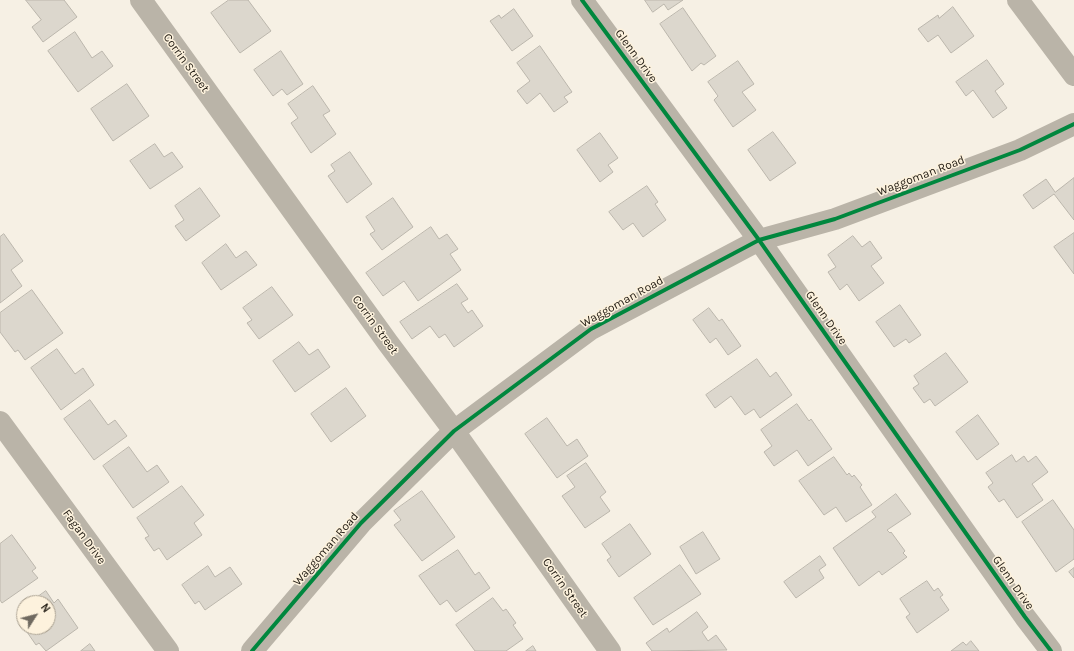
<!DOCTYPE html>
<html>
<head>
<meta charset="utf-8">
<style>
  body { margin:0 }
  #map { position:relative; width:1074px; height:651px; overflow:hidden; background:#f6f0e4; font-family:Karla,sans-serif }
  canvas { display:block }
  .north { position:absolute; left:16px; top:595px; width:40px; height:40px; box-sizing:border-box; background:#fdf2dd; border:1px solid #a89f8f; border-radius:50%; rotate:54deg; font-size:11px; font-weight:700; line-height:16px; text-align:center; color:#282219 }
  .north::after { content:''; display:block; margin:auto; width:14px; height:18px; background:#706a60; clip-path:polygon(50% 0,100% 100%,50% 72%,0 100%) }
</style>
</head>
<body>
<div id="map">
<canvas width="1074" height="651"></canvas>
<div class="north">N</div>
</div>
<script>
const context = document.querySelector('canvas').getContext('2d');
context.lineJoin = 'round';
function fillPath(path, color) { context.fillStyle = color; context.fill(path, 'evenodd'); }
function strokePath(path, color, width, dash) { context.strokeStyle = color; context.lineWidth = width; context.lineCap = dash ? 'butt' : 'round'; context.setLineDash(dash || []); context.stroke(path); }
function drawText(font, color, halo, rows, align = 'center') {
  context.font = font + ' Karla,sans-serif'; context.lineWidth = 3; context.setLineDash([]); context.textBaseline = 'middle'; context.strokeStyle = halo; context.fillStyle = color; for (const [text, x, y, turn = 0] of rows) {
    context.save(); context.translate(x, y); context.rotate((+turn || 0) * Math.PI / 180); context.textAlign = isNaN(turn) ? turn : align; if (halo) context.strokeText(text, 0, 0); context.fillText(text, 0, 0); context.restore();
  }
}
const building = new Path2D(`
  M 26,0 L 64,0 L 77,17 L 43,42 L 32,27 L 41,20 Z
  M 229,0 L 248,0 L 271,31 L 240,53 L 211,13 Z
  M 645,0 L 683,0 L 668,10 L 664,4 L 653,12 Z
  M 953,7 L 974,36 L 951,53 L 938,35 L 928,42 L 918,29 L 938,15 L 939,18 Z
  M 683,8 L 716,56 L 704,65 L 701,63 L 692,71 L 660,24 Z
  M 514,9 L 533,36 L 512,51 L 490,21 L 499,15 L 501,18 Z
  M 75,32 L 92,58 L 102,51 L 113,66 L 78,92 L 48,51 Z
  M 540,46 L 572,92 L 564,97 L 568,102 L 554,112 L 540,93 L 527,104 L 517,91 L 530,81 L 517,63 Z
  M 281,51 L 303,84 L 287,95 L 282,89 L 273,96 L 254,70 Z
  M 987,60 L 1004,84 L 995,91 L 1007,108 L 993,118 L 973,90 L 966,96 L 956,82 Z
  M 738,61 L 754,84 L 742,92 L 756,110 L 733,127 L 714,100 L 718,96 L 708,82 Z
  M 127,84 L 149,116 L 113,141 L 91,109 Z
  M 313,86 L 330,111 L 323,115 L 336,134 L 311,153 L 291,123 L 298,118 L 288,104 Z
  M 773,132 L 796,163 L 770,181 L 748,150 Z
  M 600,133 L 618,158 L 608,165 L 613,172 L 600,182 L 577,150 Z
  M 155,144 L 164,157 L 172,152 L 183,167 L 150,189 L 130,161 Z
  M 350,152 L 372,184 L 347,203 L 328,176 L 335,171 L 331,165 Z
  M 1074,178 L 1074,220 L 1054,194 L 1033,209 L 1023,195 L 1046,179 L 1055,192 Z
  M 647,186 L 658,202 L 655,204 L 666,220 L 643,237 L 633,223 L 623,230 L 609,212 Z
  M 200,188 L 220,216 L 186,241 L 175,226 L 184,220 L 175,206 Z
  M 393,198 L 413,227 L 382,250 L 370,234 L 375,231 L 366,217 Z
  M 431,227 L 439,239 L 447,234 L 458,249 L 450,254 L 461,270 L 418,301 L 404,281 L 383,296 L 366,273 Z
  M 1074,233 L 1074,274 L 1054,247 Z
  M 4,234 L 23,261 L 11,270 L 22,286 L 0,303 L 0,237 Z
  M 853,236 L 862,247 L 870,241 L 882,258 L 871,266 L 884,283 L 859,301 L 847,284 L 840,290 L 828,272 L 836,267 L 828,255 Z
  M 226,244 L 236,258 L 246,251 L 257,265 L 221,290 L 202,263 Z
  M 457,284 L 468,299 L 461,303 L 468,313 L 472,310 L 483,326 L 454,347 L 445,334 L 439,338 L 430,326 L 412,339 L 400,322 Z
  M 272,287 L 293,315 L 259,339 L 247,323 L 252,320 L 243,308 Z
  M 32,290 L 63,333 L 25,360 L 18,350 L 15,352 L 0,332 L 0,313 Z
  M 900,305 L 921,335 L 909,343 L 906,339 L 894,347 L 876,322 Z
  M 709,308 L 719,321 L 722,319 L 741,346 L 728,355 L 716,338 L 710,343 L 693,320 Z
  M 299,342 L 309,355 L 318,349 L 330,367 L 295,392 L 273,361 Z
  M 57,349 L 75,374 L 83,368 L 94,385 L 61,410 L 31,368 Z
  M 946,353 L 968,382 L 935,406 L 930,399 L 924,403 L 913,388 L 919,384 L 914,376 Z
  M 757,359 L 770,377 L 776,372 L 792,395 L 760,418 L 754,409 L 745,415 L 731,396 L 715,408 L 706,395 Z
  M 346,388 L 366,416 L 331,442 L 311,414 Z
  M 90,400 L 108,425 L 115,420 L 127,436 L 94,460 L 64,419 Z
  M 797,404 L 809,421 L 811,419 L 832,449 L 808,466 L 797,450 L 774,466 L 764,452 L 772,446 L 761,430 Z
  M 978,415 L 999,444 L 977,460 L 956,432 Z
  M 547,418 L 567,446 L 577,439 L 588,456 L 557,478 L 525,434 Z
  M 129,447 L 147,472 L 157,465 L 169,482 L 133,508 L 103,466 Z
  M 1012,455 L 1016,462 L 1024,456 L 1028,462 L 1036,456 L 1048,472 L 1032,484 L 1043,500 L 1017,518 L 1004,499 L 999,502 L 988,487 L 993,483 L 986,473 Z
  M 834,457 L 847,475 L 849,473 L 852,477 L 854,475 L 862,485 L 860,487 L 872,505 L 846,522 L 836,507 L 824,515 L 799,481 Z
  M 586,463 L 606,492 L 600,497 L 610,511 L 585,528 L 562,496 L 575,487 L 567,476 Z
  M 182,486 L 204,515 L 194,523 L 202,535 L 167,560 L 159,548 L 154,551 L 145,538 L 149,536 L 137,518 Z
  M 422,491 L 455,537 L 422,561 L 394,525 L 401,520 L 394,511 Z
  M 896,494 L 911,514 L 887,530 L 890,533 L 891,532 L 905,551 L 903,553 L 907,557 L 882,575 L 879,571 L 859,586 L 833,548 L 876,517 L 872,512 Z
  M 1053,500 L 1074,530 L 1074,559 L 1056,572 L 1022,522 Z
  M 630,524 L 651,554 L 619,577 L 607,560 L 611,557 L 602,544 Z
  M 703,532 L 720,559 L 696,574 L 680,547 Z
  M 12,535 L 36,568 L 32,571 L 38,578 L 2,603 L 0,600 L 0,544 Z
  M 458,550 L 475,575 L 479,572 L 490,588 L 456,612 L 447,600 L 440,605 L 419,576 Z
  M 820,556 L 826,565 L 819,570 L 824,578 L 796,598 L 784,582 Z
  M 680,565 L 701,594 L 653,625 L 634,598 Z
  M 208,566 L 215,577 L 230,567 L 242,584 L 205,610 L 199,601 L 195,604 L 182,585 Z
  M 1074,568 L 1074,578 L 1069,572 Z
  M 927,581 L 934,591 L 938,588 L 943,595 L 940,597 L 949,610 L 917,633 L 906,617 L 910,614 L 900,599 Z
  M 46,591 L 54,603 L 58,599 L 78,628 L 46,651 L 39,643 L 36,645 L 27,632 L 34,627 L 48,627 L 48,603 L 29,603 Z
  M 493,598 L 503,611 L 506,609 L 516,623 L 513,625 L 523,639 L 506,651 L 475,651 L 456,625 Z
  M 697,612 L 708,627 L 702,632 L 708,641 L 716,635 L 727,650 L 652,651 L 646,643 L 667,628 L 669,632 Z
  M 971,641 L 979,651 L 951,651 L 963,642 L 966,645 Z
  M 90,644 L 95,651 L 81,651 Z
  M 533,646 L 536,651 L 526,651 Z`);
fillPath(building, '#dcd7cd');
strokePath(building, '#bbb6ac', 1);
strokePath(new Path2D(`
  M 141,0 L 388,343 L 454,431 L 610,651
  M 582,0 L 759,240 L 1025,617 L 1051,651
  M 1018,0 L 1074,75
  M 0,422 L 168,651
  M 252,651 L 361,523 L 454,431 L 591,329 L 759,240 L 835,219 L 1020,150 L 1074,124`), '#bab4a8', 22);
strokePath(new Path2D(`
  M 582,0 L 759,240 L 1025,617 L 1051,651
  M 252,651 L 361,523 L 454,431 L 591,329 L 759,240 L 835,219 L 1020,150 L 1074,124`), '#00873e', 4);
drawText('12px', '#282219', '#fdf2dd', [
  ["Glenn Drive",636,56,54],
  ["Corrin Street",186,63,54],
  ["Waggoman Road",921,176,-21],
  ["Waggoman Road",622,302,-29],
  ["Glenn Drive",826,318,55],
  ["Corrin Street",375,325,54],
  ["Fagan Drive",84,537,54],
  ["Waggoman Road",326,549,-49],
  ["Glenn Drive",1013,583,55],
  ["Corrin Street",565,588,55]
]);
</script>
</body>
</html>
